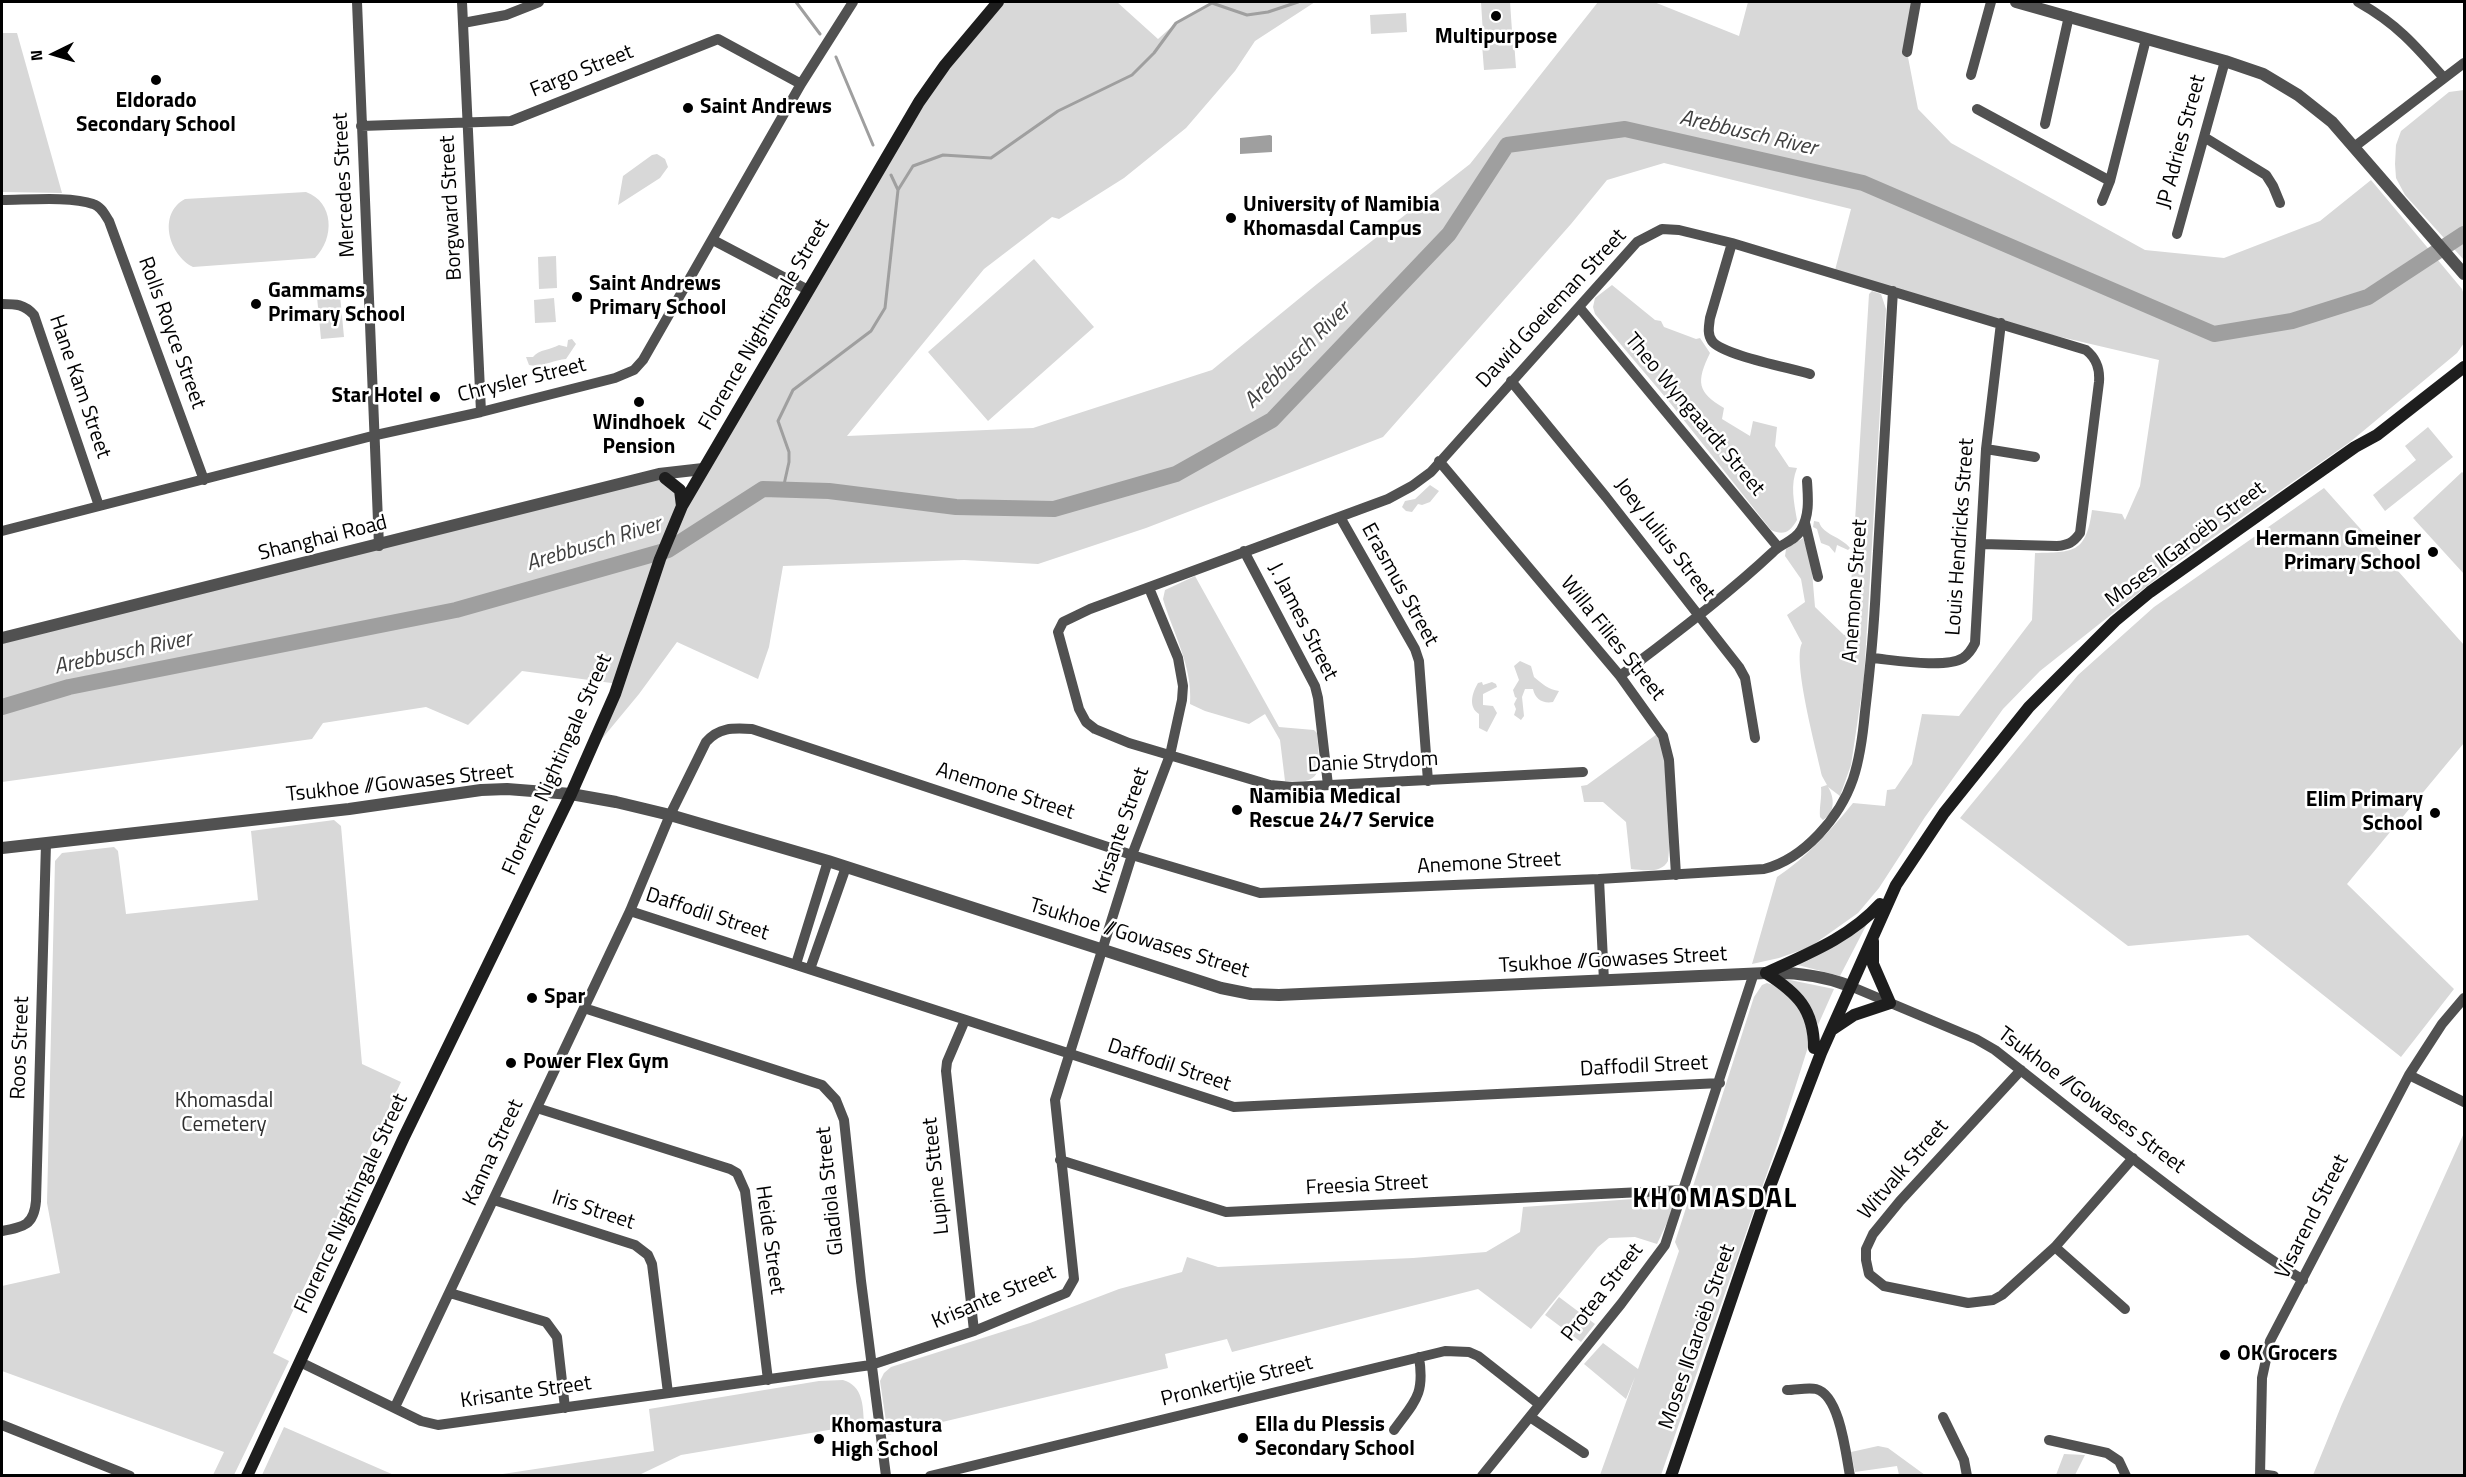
<!DOCTYPE html>
<html>
<head>
<meta charset="utf-8">
<style>
  body { margin:0 }
  #map { position:relative; width:2466px; height:1477px; overflow:hidden; background:#fff; font-family:"Titillium Web",sans-serif }
  canvas { display:block }
  .frame { position:absolute; inset:0; border:3px solid #000; pointer-events:none }
  .north { position:absolute; left:24px; top:24px; width:60px; height:60px; -webkit-text-stroke:4px #fff; paint-order:stroke; rotate:265deg; font-size:16px; font-weight:700; line-height:24px; text-align:center; color:#000 }
  .north::after { content:''; display:block; margin:auto; width:21px; height:27px; background:#000; clip-path:polygon(50% 0,100% 100%,50% 72%,0 100%) }
</style>
</head>
<body>
<div id="map">
<canvas width="2466" height="1477"></canvas>
<div class="frame"></div>
<div class="north">N</div>
</div>
<script>
const context = document.querySelector('canvas').getContext('2d');
context.lineJoin = 'round';
function fillPath(path, color) { context.fillStyle = color; context.fill(path, 'evenodd'); }
function strokePath(path, color, width, dash) { context.strokeStyle = color; context.lineWidth = width; context.lineCap = dash ? 'butt' : 'round'; context.setLineDash(dash || []); context.stroke(path); }
function drawText(font, color, halo, rows, align = 'center') {
  context.font = font + ' "Titillium Web",sans-serif'; context.lineWidth = 5; context.setLineDash([]); context.textBaseline = 'middle'; context.strokeStyle = halo; context.fillStyle = color; for (const [text, x, y, turn = 0] of rows) {
    context.save(); context.translate(x, y); context.rotate((+turn || 0) * Math.PI / 180); context.textAlign = isNaN(turn) ? turn : align; if (halo) context.strokeText(text, 0, 0); context.fillText(text, 0, 0); context.restore();
  }
}
fillPath(new Path2D(`
  M 998,2 L 1117,2 L 1158,39 L 1176,23 L 1213,2 L 1315,2 L 1255,41 L 1235,71 L 1186,128 L 1124,178 L 1059,219 L 1052,217 L 984,269 L 847,436 L 1033,428 L 1212,370 L 1317,284 L 1470,164 L 1598,2 L 1654,2 L 1739,36 L 1748,2 L 1916,2 L 1907,52 L 1918,109 L 1951,143 L 2145,250 L 2224,258 L 2320,221 L 2371,180 L 2462,289 L 2464,295 L 2464,343 L 2457,353 L 2350,442 L 2175,564 L 2040,671 L 2003,709 L 1925,817 L 1879,888 L 1858,913 L 1810,947 L 1779,958 L 1752,964 L 1777,877 C 1807,857 1830,831 1853,803 L 1885,806 L 1887,790 L 1895,789 L 1912,764 L 1922,714 L 1959,716 L 2032,620 L 2035,553 C 2073,552 2086,554 2092,510 L 2122,514 L 2125,520 L 2140,486 L 2159,360 L 2001,323 L 1834,274 L 1851,209 L 1664,163 L 1607,180 L 1571,224 L 1383,437 L 1146,528 L 1038,564 L 964,560 L 783,566 L 769,647 L 758,679 L 677,642 L 639,694 L 586,758 L 619,684 L 522,671 L 468,725 L 426,707 L 323,723 L 312,739 L 2,782 L 2,638 L 665,478 L 682,497 L 919,102 Z
  M 1481,2 L 1510,2 L 1512,31 L 1483,34 Z
  M 1406,13 L 1407,32 L 1371,34 L 1370,15 Z
  M 2,33 L 17,33 L 62,193 L 2,192 Z
  M 1514,41 L 1516,68 L 1484,70 L 1482,44 Z
  M 2464,90 L 2464,260 L 2405,195 L 2396,178 L 2395,164 L 2396,145 L 2401,131 L 2449,92 Z
  M 657,154 L 665,159 L 668,167 L 660,178 L 618,205 L 623,176 L 652,155 Z
  M 306,192 C 334,202 335,238 315,258 L 193,267 C 169,255 157,214 185,199 Z
  M 556,256 L 557,288 L 539,289 L 538,257 Z
  M 1034,259 L 1094,327 L 988,421 L 928,352 Z
  M 1612,285 L 1655,320 L 1661,321 L 1664,327 L 1696,339 L 1700,338 L 1710,353 C 1696,382 1697,392 1724,408 L 1722,419 L 1750,436 L 1753,421 L 1777,427 L 1775,446 L 1789,467 L 1797,468 C 1790,485 1794,502 1797,520 C 1790,532 1784,536 1771,530 L 1671,404 L 1595,314 L 1593,307 L 1595,298 Z
  M 1872,291 L 1881,294 L 1886,309 L 1864,678 L 1851,765 L 1840,796 L 1828,787 C 1835,798 1835,813 1823,820 L 1820,817 C 1819,807 1822,798 1821,787 L 1827,785 L 1822,776 C 1817,752 1792,661 1802,643 L 1787,615 L 1805,602 L 1801,579 L 1785,556 L 1786,549 L 1803,538 L 1811,560 L 1815,607 L 1844,635 L 1848,634 L 1869,294 Z
  M 340,295 L 344,337 L 321,339 L 317,297 Z
  M 554,298 L 556,322 L 535,323 L 534,300 Z
  M 572,339 L 576,344 L 566,359 C 553,360 540,368 529,365 L 526,357 L 533,357 C 539,349 551,350 559,345 L 567,347 L 568,340 Z
  M 2428,427 L 2453,457 L 2385,511 L 2373,495 L 2416,460 L 2405,446 Z
  M 2462,472 L 2464,474 L 2464,574 L 2413,518 Z
  M 1430,485 L 1439,491 L 1430,502 L 1422,505 L 1418,504 L 1412,512 L 1406,511 L 1402,507 L 1405,501 L 1415,499 Z
  M 2324,488 L 2464,645 L 2464,743 L 2347,884 L 2454,989 L 2401,1057 L 2248,935 L 2128,946 L 1960,818 L 2078,675 L 2154,607 Z
  M 1814,521 L 1819,522 C 1823,535 1842,537 1850,548 L 1848,550 L 1837,545 L 1835,553 L 1829,546 L 1821,543 L 1817,529 L 1813,527 Z
  M 1195,576 L 1279,727 L 1314,730 L 1317,733 C 1319,766 1327,786 1285,781 L 1280,740 L 1265,714 L 1249,724 L 1205,711 L 1190,704 C 1193,667 1173,633 1163,599 L 1165,590 Z
  M 1520,661 L 1531,666 L 1534,677 C 1541,683 1549,690 1559,691 L 1553,702 C 1543,704 1535,699 1533,689 L 1525,689 L 1522,697 L 1524,716 L 1521,720 L 1514,715 L 1516,709 L 1514,704 L 1517,698 L 1515,697 L 1513,690 L 1519,680 L 1514,666 Z
  M 1482,682 L 1483,685 L 1492,682 L 1496,684 L 1497,687 L 1483,694 L 1483,705 L 1493,706 L 1497,713 L 1487,732 L 1479,728 L 1479,714 C 1468,707 1472,693 1478,683 Z
  M 1657,734 C 1668,752 1672,839 1668,861 C 1661,874 1643,870 1631,869 L 1626,822 L 1603,802 L 1584,802 L 1581,786 L 1587,785 Z
  M 334,820 L 341,826 L 362,1064 L 401,1082 L 273,1353 L 289,1361 L 234,1475 L 213,1475 L 224,1452 L 2,1371 L 2,1286 L 60,1273 L 47,1203 L 55,861 L 62,853 L 114,847 L 118,851 L 126,914 L 258,900 L 251,831 Z
  M 1870,918 L 1840,976 L 1794,964 Z
  M 1780,978 L 1834,989 L 1818,1025 C 1811,1003 1800,990 1780,978 Z
  M 1767,983 L 1773,985 L 1797,1002 L 1807,1025 L 1808,1047 L 1777,1145 L 1661,1475 L 1600,1475 L 1635,1377 L 1626,1399 L 1584,1364 L 1603,1343 L 1638,1369 L 1679,1251 L 1675,1242 L 1754,997 L 1762,985 Z
  M 2464,1133 L 2464,1475 L 2313,1475 L 2342,1404 Z
  M 1656,1194 L 1667,1196 L 1673,1203 L 1672,1212 L 1657,1244 L 1635,1237 L 1609,1238 L 1598,1247 L 1531,1329 L 1478,1289 L 1232,1352 L 1227,1339 L 1165,1354 L 1168,1368 L 888,1435 L 880,1381 L 884,1373 L 891,1367 L 1030,1323 L 1119,1289 L 1182,1272 L 1187,1257 L 1218,1267 L 1413,1258 L 1486,1252 L 1520,1232 L 1523,1207 L 1633,1199 Z
  M 1559,1297 L 1595,1324 L 1581,1342 L 1545,1315 Z
  M 843,1380 C 863,1386 863,1405 864,1424 L 681,1455 L 639,1475 L 496,1475 L 654,1451 L 649,1409 L 819,1381 Z
  M 284,1427 L 394,1475 L 262,1475 Z
  M 1878,1446 L 1888,1448 L 1925,1475 L 1899,1475 L 1897,1466 L 1855,1472 L 1851,1452 Z
  M 2064,1454 L 2085,1455 L 2075,1475 L 2056,1475 Z`), '#d8d8d8');
fillPath(new Path2D(`
  M 1270,135 L 1272,136 L 1272,152 L 1240,154 L 1240,138 Z`), '#9f9f9f');
strokePath(new Path2D(`
  M 796,2 L 820,34
  M 836,57 L 873,145
  M 891,175 L 898,190
  M 783,489 L 789,462 L 789,452 L 778,421 L 793,390 L 871,331 L 885,308 L 898,190 L 913,166 L 943,155 L 991,158 L 1058,111 L 1132,75 L 1154,53 L 1176,23 L 1212,3 L 1247,15 L 1268,12 L 1298,2`), '#9f9f9f', 3);
strokePath(new Path2D(`
  M 2,707 L 69,687 L 456,610 L 668,550 L 763,489 L 829,491 L 956,507 L 1054,509 L 1176,474 L 1272,420 L 1449,234 L 1507,145 L 1625,129 L 1863,183 L 2214,334 L 2292,321 L 2368,297 L 2464,234`), '#9f9f9f', 16);
strokePath(new Path2D(`
  M 357,2 L 379,546
  M 462,2 L 481,412
  M 2358,2 C 2397,24 2415,45 2444,78
  M 463,23 L 506,15 L 539,2
  M 1907,52 L 1916,2
  M 1971,75 L 1991,2
  M 1977,109 L 2110,181
  M 2045,124 L 2069,16
  M 361,126 L 511,121 L 718,39 L 801,84
  M 2204,137 L 2266,175 L 2273,186 L 2280,203
  M 2354,147 L 2464,63
  M 2,200 C 26,200 71,196 93,204 C 101,206 105,215 109,221 L 204,480
  M 2102,201 L 2110,181 L 2146,39
  M 2177,234 L 2225,61
  M 713,240 L 808,290
  M 1732,243 L 1710,318 C 1709,326 1707,334 1712,341 C 1722,355 1791,368 1810,374
  M 2,304 C 16,304 24,304 34,315 L 99,506
  M 1579,307 L 1778,547
  M 1511,381 L 1606,497 L 1739,667 L 1745,678 L 1755,738
  M 1986,449 L 2035,457
  M 1439,461 L 1620,676 L 1663,736 L 1669,760 L 1676,875
  M 1340,517 L 1415,649 L 1419,661 L 1428,781
  M 1805,523 L 1818,577
  M 2,531 L 376,435 L 481,412 L 615,378 L 634,370 L 643,360 L 801,84 L 853,2
  M 1244,551 L 1315,686 L 1318,698 L 1328,785
  M 1872,658 C 1894,660 1945,669 1963,658 C 1969,654 1972,649 1975,643 L 1986,449 L 2001,323
  M 1620,676 C 1672,636 1725,597 1773,552 C 1782,543 1795,541 1801,530 C 1810,515 1808,497 1807,481
  M 1583,772 L 1292,787 L 1270,785 L 1129,743 L 1095,729 L 1086,722 L 1079,709 L 1058,632 L 1063,622 L 1090,609 L 1388,499 L 1412,486 L 1431,472 L 1637,242 L 1662,229 L 1679,230 L 1732,243 L 2086,350 C 2097,359 2100,369 2099,382 L 2080,533 C 2073,543 2068,545 2057,546 L 1982,544
  M 1599,879 L 1604,981
  M 630,911 L 1234,1107 L 1720,1083
  M 796,964 L 828,861
  M 810,969 L 846,867
  M 1850,986 L 1976,1039 L 1995,1050 C 2095,1128 2196,1213 2303,1280
  M 584,1008 L 822,1085 L 836,1100 L 844,1120 L 861,1281 L 886,1476
  M 965,1020 L 947,1062 L 946,1071 L 974,1331
  M 2021,1070 L 1900,1201 L 1873,1234 L 1866,1249 L 1866,1260 L 1869,1274 L 1884,1286 L 1968,1303 L 1993,1300 L 2002,1295 L 2055,1247 L 2133,1158
  M 2409,1075 L 2464,1102
  M 537,1108 L 730,1169 L 737,1173 L 745,1191 L 768,1380
  M 1060,1160 L 1226,1212 L 1684,1190
  M 494,1200 L 635,1245 L 648,1255 L 652,1264 L 668,1393
  M 2,1231 C 24,1227 34,1225 36,1201 L 46,843
  M 2055,1247 L 2125,1309
  M 450,1293 L 546,1322 L 557,1337 L 565,1408
  M 300,1362 L 421,1421 L 438,1425 L 871,1365 L 974,1331 L 1066,1293 L 1074,1279 L 1055,1100 L 1132,855 L 1170,755 L 1182,700 L 1183,686 L 1178,658 L 1149,588
  M 1787,1390 C 1796,1390 1808,1387 1816,1389 C 1840,1395 1846,1455 1850,1476
  M 395,1407 L 630,911 L 670,815 L 706,742 C 719,727 733,728 752,729 L 1132,855 L 1260,893 L 1599,879 L 1764,869 C 1804,859 1840,817 1853,779 C 1860,758 1863,734 1865,712 C 1870,670 1874,628 1876,586 C 1882,487 1887,389 1893,291
  M 1530,1417 L 1584,1453
  M 1943,1417 L 1964,1460 L 1967,1476
  M 2,1425 L 130,1476
  M 1394,1430 C 1415,1401 1425,1395 1419,1357
  M 2049,1440 L 2107,1453 L 2119,1461 L 2126,1476
  M 2260,1474 L 2274,1476
  M 930,1476 L 1445,1351 L 1469,1352 L 1478,1356 L 1539,1404
  M 1482,1476 L 1621,1304 L 1665,1245 L 1754,973
  M 2260,1476 L 2262,1378 L 2270,1341 L 2409,1075 L 2442,1024 L 2464,998`), '#515151', 10);
strokePath(new Path2D(`
  M 2016,2 L 2225,61 L 2263,74 L 2298,95 L 2332,122 L 2464,274
  M 2,638 L 659,474 L 703,469
  M 2,848 L 349,809 L 481,790 L 507,789 L 571,794 L 616,802 L 670,815 L 828,861 L 1221,988 L 1251,994 L 1279,995 L 1766,973 C 1795,972 1823,976 1850,986`), '#515151', 12);
strokePath(new Path2D(`
  M 665,478 L 680,490 L 682,506
  M 1766,973 C 1807,954 1849,938 1880,904
  M 1766,973 C 1797,993 1814,1009 1814,1048
  M 1833,1029 L 1854,1015 L 1890,1003 L 1873,964 L 1873,941
  M 247,1476 L 404,1137 L 571,794 L 615,694 L 660,559 L 682,506 L 919,102 L 945,65 L 998,2
  M 1671,1476 L 1767,1194 L 1821,1053 L 1896,885 L 1944,813 L 2029,707 L 2115,621 L 2150,592 L 2277,502 L 2355,447 L 2377,435 L 2464,367`), '#1e1e1e', 12);
for (const [x, y, r, color] of [
  [1496,16,6,"#000"],
  [156,80,6,"#000"],
  [688,108,6,"#000"],
  [1231,218,6,"#000"],
  [577,297,6,"#000"],
  [256,304,6,"#000"],
  [435,397,6,"#000"],
  [639,402,6,"#000"],
  [2433,552,6,"#000"],
  [1237,810,6,"#000"],
  [2435,813,6,"#000"],
  [532,998,6,"#000"],
  [511,1063,6,"#000"],
  [2225,1355,6,"#000"],
  [1243,1438,6,"#000"],
  [819,1439,6,"#000"]
]) { const dot = new Path2D(); dot.arc(x, y, r, 0, 2 * Math.PI); context.fillStyle = color; context.fill(dot); strokePath(dot, '#fff', 2); }
drawText('bold 21px', '#000', '#fff', [
  ["Multipurpose",1496,38,"center"],
  ["Eldorado",156,102,"center"],
  ["Secondary School",156,126,"center"],
  ["Saint Andrews",700,108],
  ["University of Namibia",1243,206],
  ["Khomasdal Campus",1243,230],
  ["Saint Andrews",589,285],
  ["Primary School",589,309],
  ["Gammams",268,292],
  ["Primary School",268,316],
  ["Star Hotel",423,397,"right"],
  ["Windhoek",639,424,"center"],
  ["Pension",639,448,"center"],
  ["Hermann Gmeiner",2421,540,"right"],
  ["Primary School",2421,564,"right"],
  ["Namibia Medical",1249,798],
  ["Rescue 24/7 Service",1249,822],
  ["Elim Primary",2423,801,"right"],
  ["School",2423,825,"right"],
  ["Spar",544,998],
  ["Power Flex Gym",523,1063],
  ["OK Grocers",2237,1355],
  ["Ella du Plessis",1255,1426],
  ["Secondary School",1255,1450],
  ["Khomastura",831,1427],
  ["High School",831,1451]
], 'left');
drawText('21px', '#000', '#fff', [
  ["Fargo Street",582,72,-22],
  ["JP Adries Street",2182,142,-75],
  ["Mercedes Street",345,185,-93],
  ["Borgward Street",452,208,-93],
  ["Dawid Goeieman Street",1552,309,-47],
  ["Florence Nightingale Street",765,325,-60],
  ["Rolls Royce Street",171,333,70],
  ["Chrysler Street",522,381,-14],
  ["Hane Kam Street",79,387,71],
  ["Theo Wyngaardt Street",1694,415,50],
  ["Louis Hendricks Street",1961,537,-86],
  ["Shanghai Road",323,539,-14],
  ["Joey Julius Street",1664,540,52],
  ["Moses ǁGaroëb Street",2186,545,-37],
  ["Erasmus Street",1399,585,61],
  ["Anemone Street",1856,591,-86],
  ["J. James Street",1302,622,63],
  ["Willa Filies Street",1612,639,51],
  ["Danie Strydom",1373,763,-3],
  ["Florence Nightingale Street",558,765,-66],
  ["Tsukhoe //Gowases Street",400,784,-6],
  ["Anemone Street",1005,792,18],
  ["Krisante Street",1122,831,-71],
  ["Anemone Street",1489,864,-3],
  ["Daffodil Street",707,915,18],
  ["Tsukhoe //Gowases Street",1139,939,17],
  ["Tsukhoe //Gowases Street",1613,961,-3],
  ["Roos Street",21,1048,-88],
  ["Daffodil Street",1169,1066,18],
  ["Daffodil Street",1644,1067,-3],
  ["Tsukhoe //Gowases Street",2091,1101,37],
  ["Kanna Street",494,1153,-65],
  ["Witvalk Street",1904,1170,-49],
  ["Lupine Stteet",937,1176,-96],
  ["Freesia Street",1367,1186,-3],
  ["Gladiola Street",831,1191,-96],
  ["Florence Nightingale Street",352,1204,-65],
  ["Iris Street",593,1211,18],
  ["Visarend Street",2313,1217,-63],
  ["Heide Street",769,1240,82],
  ["Protea Street",1603,1293,-52],
  ["Krisante Street",994,1298,-23],
  ["Moses ǁGaroëb Street",1698,1337,-71],
  ["Pronkertjie Street",1237,1382,-14],
  ["Krisante Street",526,1393,-8]
]);
drawText('21px', '#2f2f2f', '#fff', [
  ["Khomasdal",224,1102],
  ["Cemetery",224,1126]
]);
drawText('italic 22px', '#404040', '#fff', [
  ["Arebbusch River",1748,134,13],
  ["Arebbusch River",1298,356,-45],
  ["Arebbusch River",594,545,-17],
  ["Arebbusch River",123,654,-12]
]);
context.letterSpacing = '1.5px';
drawText('bold 27px', '#000', '#fff', [
  ["KHOMASDAL",1715,1200]
]);
context.letterSpacing = '0px';
</script>
</body>
</html>
